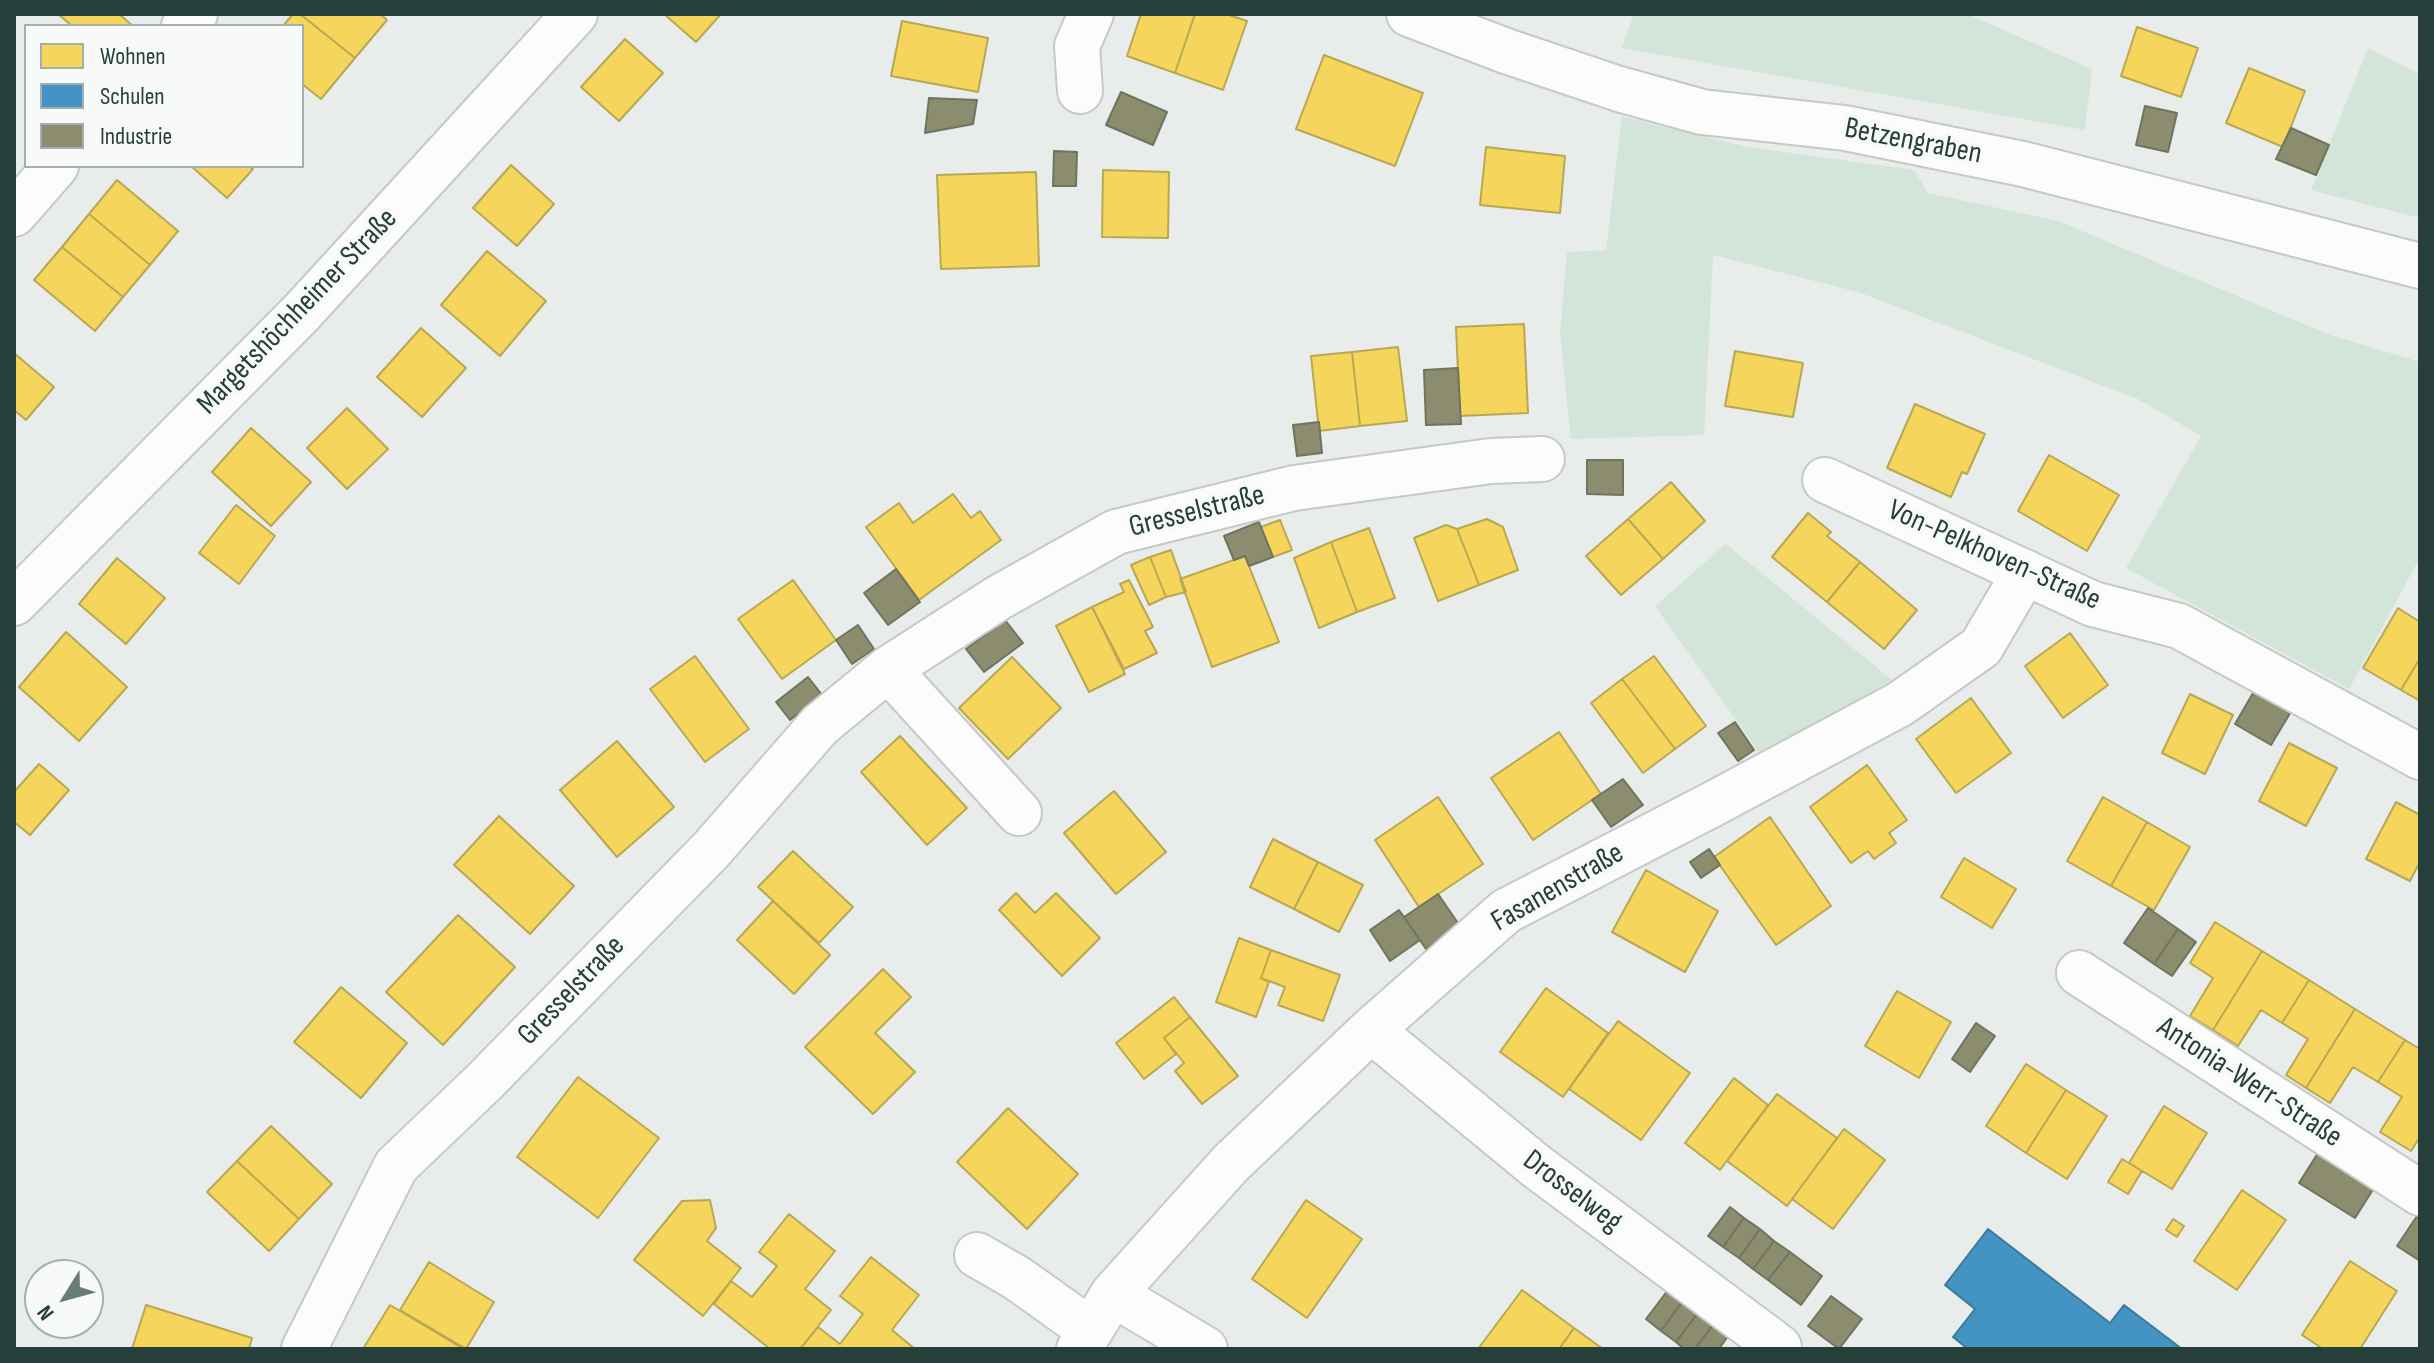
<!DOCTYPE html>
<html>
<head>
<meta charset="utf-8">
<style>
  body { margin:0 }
  #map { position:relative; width:2434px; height:1363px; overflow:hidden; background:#e8ecea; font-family:"Sofia Sans Condensed",sans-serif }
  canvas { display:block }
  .frame { position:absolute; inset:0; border:16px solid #263f3a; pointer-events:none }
  .legend { position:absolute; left:24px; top:24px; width:280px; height:144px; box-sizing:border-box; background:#f7faf9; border:2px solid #a3afad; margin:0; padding:10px 14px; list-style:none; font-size:24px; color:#263f3a }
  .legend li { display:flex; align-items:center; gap:16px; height:40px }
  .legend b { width:40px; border:2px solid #a3afad }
  .north { position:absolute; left:24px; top:1259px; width:80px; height:80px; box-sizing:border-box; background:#f7faf9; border:2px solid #a3afad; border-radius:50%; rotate:233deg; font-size:22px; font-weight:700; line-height:32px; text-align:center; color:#263f3a }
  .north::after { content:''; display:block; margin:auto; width:28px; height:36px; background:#6a7c78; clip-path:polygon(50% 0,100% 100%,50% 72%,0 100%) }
</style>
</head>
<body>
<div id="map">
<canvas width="2434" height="1363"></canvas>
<div class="frame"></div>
<ul class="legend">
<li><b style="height:22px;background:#f6d55c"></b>Wohnen</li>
<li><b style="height:22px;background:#4393c3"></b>Schulen</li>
<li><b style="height:22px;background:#8c8c6e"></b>Industrie</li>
</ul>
<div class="north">N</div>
</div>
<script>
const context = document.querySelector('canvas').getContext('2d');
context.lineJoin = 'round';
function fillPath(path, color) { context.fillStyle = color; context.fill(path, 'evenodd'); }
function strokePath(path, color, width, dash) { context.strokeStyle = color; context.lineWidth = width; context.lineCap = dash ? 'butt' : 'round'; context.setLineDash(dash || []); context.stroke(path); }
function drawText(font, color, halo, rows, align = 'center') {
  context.font = font + ' "Sofia Sans Condensed",sans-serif'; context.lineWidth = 8; context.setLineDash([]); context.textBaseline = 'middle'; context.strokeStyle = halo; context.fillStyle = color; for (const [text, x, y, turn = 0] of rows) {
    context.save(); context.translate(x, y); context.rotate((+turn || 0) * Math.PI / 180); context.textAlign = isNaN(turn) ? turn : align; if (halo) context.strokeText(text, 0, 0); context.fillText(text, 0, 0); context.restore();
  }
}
fillPath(new Path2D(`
  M 1634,14 L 1967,14 L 2092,69 L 2085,130 L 1622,48 Z
  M 2368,48 L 2420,74 L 2420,218 L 2311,190 Z
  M 1622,117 L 1748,147 L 1914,170 L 1928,193 L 2058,221 L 2330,335 L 2420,362 L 2420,561 L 2418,561 L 2349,689 L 2126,568 L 2201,436 L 2138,399 L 1858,292 L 1713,255 L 1704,435 L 1571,439 L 1560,332 L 1567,252 L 1606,250 Z
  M 1726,544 L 1892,680 L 1763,758 L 1655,606 Z`), '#d3e4d9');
const homes = new Path2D(`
  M 58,14 L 119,14 L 133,26 L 72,26 Z
  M 293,14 L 300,14 L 355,58 L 321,99 L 302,84 L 302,26 L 283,26 Z
  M 300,14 L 380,14 L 387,20 L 355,58 Z
  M 664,14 L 721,14 L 696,42 Z
  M 1141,14 L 1195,14 L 1175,73 L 1127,56 Z
  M 1195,14 L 1226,14 L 1247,21 L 1223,90 L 1175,73 Z
  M 902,21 L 988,38 L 978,92 L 891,76 Z
  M 2137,27 L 2198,48 L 2181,97 L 2121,76 Z
  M 625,39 L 663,73 L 619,121 L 581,87 Z
  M 1324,55 L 1423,93 L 1395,166 L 1296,129 Z
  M 2249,68 L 2305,91 L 2283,147 L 2226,123 Z
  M 1486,147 L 1565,156 L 1560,213 L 1480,205 Z
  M 511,165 L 554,204 L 517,246 L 473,208 Z
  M 191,166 L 249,166 L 253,169 L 227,198 Z
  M 1103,170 L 1169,172 L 1168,238 L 1102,237 Z
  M 1036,172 L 1039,266 L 941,269 L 937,175 Z
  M 117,180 L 178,231 L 150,265 L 89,214 Z
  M 89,214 L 150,265 L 123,297 L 62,247 Z
  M 62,247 L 123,297 L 95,331 L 34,280 Z
  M 487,251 L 546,301 L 500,356 L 441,305 Z
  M 1524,324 L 1528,413 L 1460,416 L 1456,327 Z
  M 421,328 L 466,368 L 422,417 L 377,377 Z
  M 1398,347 L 1407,421 L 1360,426 L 1352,352 Z
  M 1735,351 L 1803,363 L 1793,417 L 1725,406 Z
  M 1352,352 L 1360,426 L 1319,431 L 1311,356 Z
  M 14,353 L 54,387 L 26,420 L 14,410 Z
  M 1915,404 L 1985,434 L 1967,474 L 1962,472 L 1951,497 L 1887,468 Z
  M 347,408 L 388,449 L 347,489 L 307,448 Z
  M 251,428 L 311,482 L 271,526 L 212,472 Z
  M 2049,455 L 2119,495 L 2087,551 L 2018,511 Z
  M 1671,482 L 1705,521 L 1663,559 L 1628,519 Z
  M 953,494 L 971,518 L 980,511 L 1001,540 L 919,600 L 866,527 L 899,503 L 913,523 Z
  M 236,505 L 275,536 L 239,584 L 199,553 Z
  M 1808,513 L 1831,532 L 1827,536 L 1860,562 L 1827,602 L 1772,557 Z
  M 1487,519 L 1503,527 L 1518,570 L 1479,585 L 1457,529 Z
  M 1628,519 L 1663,559 L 1621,595 L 1586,556 Z
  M 1280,520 L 1292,550 L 1273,557 L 1261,527 Z
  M 1446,525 L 1457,529 L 1479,585 L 1438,601 L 1414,538 Z
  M 1369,528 L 1395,598 L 1357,612 L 1331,542 Z
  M 1331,542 L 1357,612 L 1319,628 L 1294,558 Z
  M 1171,550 L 1186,592 L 1166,597 L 1150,557 Z
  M 1245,556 L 1279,642 L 1212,667 L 1180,579 Z
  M 1150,557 L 1166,597 L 1149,605 L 1131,565 Z
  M 117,558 L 165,598 L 126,644 L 79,604 Z
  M 1860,562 L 1917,610 L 1884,649 L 1827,602 Z
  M 793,580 L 836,640 L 782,679 L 738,619 Z
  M 1129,580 L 1153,627 L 1145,631 L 1157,653 L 1124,669 L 1092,607 L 1124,592 L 1120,584 Z
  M 1092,607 L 1125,674 L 1089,692 L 1056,626 Z
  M 2398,608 L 2420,622 L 2420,658 L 2401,690 L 2363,668 Z
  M 66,632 L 127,687 L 79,741 L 19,687 Z
  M 2070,633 L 2108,685 L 2063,718 L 2025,666 Z
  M 695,656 L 749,729 L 705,762 L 650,689 Z
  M 1654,656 L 1706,726 L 1675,749 L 1622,679 Z
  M 1012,657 L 1061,708 L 1008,759 L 959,708 Z
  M 2420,658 L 2420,701 L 2401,690 Z
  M 1622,679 L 1675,749 L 1643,773 L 1591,703 Z
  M 2190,694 L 2233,715 L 2205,774 L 2162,753 Z
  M 1971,698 L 2011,753 L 1956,793 L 1916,739 Z
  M 1559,732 L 1601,794 L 1533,840 L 1491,778 Z
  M 900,736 L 967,808 L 927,845 L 861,772 Z
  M 617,741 L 674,807 L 617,857 L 560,790 Z
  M 2289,743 L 2337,768 L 2306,826 L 2259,801 Z
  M 39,764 L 69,790 L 30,835 L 14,822 L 14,792 Z
  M 1867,765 L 1907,820 L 1889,833 L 1896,843 L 1874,859 L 1868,851 L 1851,863 L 1810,807 Z
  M 1114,791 L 1166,852 L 1116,894 L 1064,833 Z
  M 1438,797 L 1483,864 L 1419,907 L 1375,840 Z
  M 2103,797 L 2147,822 L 2111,886 L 2067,861 Z
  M 2396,802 L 2420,815 L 2420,862 L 2410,881 L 2366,859 Z
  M 499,816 L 574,886 L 530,934 L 454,865 Z
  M 1770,817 L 1831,906 L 1776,945 L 1714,857 Z
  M 2147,822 L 2190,847 L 2154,910 L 2111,886 Z
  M 1273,839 L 1318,862 L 1294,909 L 1250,887 Z
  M 793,851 L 853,907 L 819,943 L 758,887 Z
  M 1964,858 L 2016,889 L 1992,928 L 1941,897 Z
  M 1318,862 L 1363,885 L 1339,932 L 1294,909 Z
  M 1646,870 L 1718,911 L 1685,972 L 1612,932 Z
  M 1016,893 L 1035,913 L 1056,893 L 1100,938 L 1062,976 L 999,910 Z
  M 773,901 L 830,955 L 794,994 L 737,940 Z
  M 458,915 L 515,967 L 443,1045 L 386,992 Z
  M 2215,922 L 2262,951 L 2213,1030 L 2190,1016 L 2213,978 L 2190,963 Z
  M 1239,938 L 1271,950 L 1261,978 L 1269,982 L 1256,1017 L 1216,1002 Z
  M 1271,950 L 1340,975 L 1323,1021 L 1278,1005 L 1285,987 L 1261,978 Z
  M 2262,951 L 2309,980 L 2282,1023 L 2261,1010 L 2238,1046 L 2213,1030 Z
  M 883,969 L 911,997 L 875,1033 L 915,1072 L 873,1114 L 805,1047 Z
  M 2309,980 L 2355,1009 L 2306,1088 L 2286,1075 L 2308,1039 L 2282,1023 Z
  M 341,987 L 407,1043 L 361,1098 L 294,1042 Z
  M 1546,988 L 1608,1033 L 1563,1097 L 1500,1052 Z
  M 1897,991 L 1951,1022 L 1919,1078 L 1865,1046 Z
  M 1174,997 L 1190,1017 L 1164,1038 L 1176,1054 L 1144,1079 L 1116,1043 Z
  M 2355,1009 L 2405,1040 L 2378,1082 L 2353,1067 L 2330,1103 L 2306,1088 Z
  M 1190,1017 L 1238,1076 L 1202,1104 L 1175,1071 L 1184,1063 L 1164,1038 Z
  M 1618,1021 L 1690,1073 L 1641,1140 L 1569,1089 Z
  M 2405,1040 L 2420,1049 L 2420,1137 L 2411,1151 L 2380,1132 L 2402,1097 L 2378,1082 Z
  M 2026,1064 L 2066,1090 L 2026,1153 L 1986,1126 Z
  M 578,1077 L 659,1138 L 598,1218 L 517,1157 Z
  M 1734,1078 L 1768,1105 L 1720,1170 L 1685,1143 Z
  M 2066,1090 L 2107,1116 L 2067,1179 L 2026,1153 Z
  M 1777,1094 L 1837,1138 L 1787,1206 L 1727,1161 Z
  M 2164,1106 L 2207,1133 L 2172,1189 L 2129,1163 Z
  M 1008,1108 L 1078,1174 L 1027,1229 L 957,1162 Z
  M 271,1126 L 332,1184 L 299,1219 L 237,1161 Z
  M 1844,1129 L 1885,1160 L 1833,1229 L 1792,1199 Z
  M 2122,1159 L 2142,1171 L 2128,1194 L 2108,1182 Z
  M 237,1161 L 299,1219 L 269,1251 L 207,1192 Z
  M 2242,1190 L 2286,1220 L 2237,1290 L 2194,1261 Z
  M 710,1200 L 716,1228 L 707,1241 L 741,1268 L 703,1316 L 634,1260 L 682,1201 Z
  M 1306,1200 L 1362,1239 L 1307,1318 L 1252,1279 Z
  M 789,1214 L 835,1251 L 805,1289 L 831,1310 L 800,1349 L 770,1349 L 714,1304 L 731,1281 L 752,1297 L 777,1266 L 759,1252 Z
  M 2173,1219 L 2184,1226 L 2177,1237 L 2166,1230 Z
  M 871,1257 L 919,1295 L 892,1330 L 915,1349 L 800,1349 L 818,1327 L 840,1344 L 863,1314 L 840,1296 Z
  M 2350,1261 L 2397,1291 L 2360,1349 L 2323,1349 L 2302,1335 Z
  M 429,1262 L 494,1302 L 466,1349 L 400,1310 Z
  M 1522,1290 L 1574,1328 L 1559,1349 L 1478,1349 Z
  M 146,1305 L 252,1338 L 249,1349 L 132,1349 Z
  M 390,1305 L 462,1348 L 461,1349 L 363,1349 Z
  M 1574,1328 L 1603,1349 L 1559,1349 Z`);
fillPath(homes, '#f6d55c');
strokePath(homes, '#b8a852', 2);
const schools = new Path2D(`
  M 1988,1229 L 2110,1323 L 2124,1305 L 2182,1349 L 1968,1349 L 1953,1337 L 1975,1309 L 1945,1285 Z`);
fillPath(schools, '#4393c3');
strokePath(schools, '#3a7a9a', 2);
const industry = new Path2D(`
  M 1121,92 L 1167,112 L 1153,145 L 1106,125 Z
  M 929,98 L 977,100 L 973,124 L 925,133 Z
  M 2145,106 L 2177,113 L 2168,152 L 2136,145 Z
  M 2291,128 L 2329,145 L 2316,175 L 2276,159 Z
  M 1054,151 L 1077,152 L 1076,186 L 1053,186 Z
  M 1458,368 L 1461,424 L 1426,425 L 1424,370 Z
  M 1319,422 L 1322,453 L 1297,456 L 1293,425 Z
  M 1587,460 L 1623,460 L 1623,495 L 1587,494 Z
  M 1259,522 L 1273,557 L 1249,566 L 1245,556 L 1234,560 L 1224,536 Z
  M 896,569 L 920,602 L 888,625 L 864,593 Z
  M 1005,620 L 1023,643 L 984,672 L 966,649 Z
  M 858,625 L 874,649 L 852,664 L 836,640 Z
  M 808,677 L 822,695 L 790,720 L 776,702 Z
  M 2256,688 L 2292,710 L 2271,745 L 2235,724 Z
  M 1735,722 L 1754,750 L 1738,761 L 1718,733 Z
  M 1623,779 L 1643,805 L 1611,827 L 1592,800 Z
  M 1709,849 L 1720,865 L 1701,878 L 1690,862 Z
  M 1438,894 L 1460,926 L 1426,949 L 1404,917 Z
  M 2148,908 L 2178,929 L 2154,964 L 2124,943 Z
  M 1399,910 L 1420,940 L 1390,961 L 1370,930 Z
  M 2178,929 L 2196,942 L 2172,976 L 2154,964 Z
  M 1976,1023 L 1995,1036 L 1970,1072 L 1952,1059 Z
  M 2318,1153 L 2374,1188 L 2355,1218 L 2299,1183 Z
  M 1730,1207 L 1744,1218 L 1723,1247 L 1708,1236 Z
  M 2417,1216 L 2420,1218 L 2420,1261 L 2397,1246 Z
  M 1744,1218 L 1760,1229 L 1739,1258 L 1723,1247 Z
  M 1760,1229 L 1774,1241 L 1753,1269 L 1739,1258 Z
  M 1774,1241 L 1790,1252 L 1768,1280 L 1753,1269 Z
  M 1790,1252 L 1822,1276 L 1801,1305 L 1768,1280 Z
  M 1668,1290 L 1682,1302 L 1661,1331 L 1646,1319 Z
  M 1831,1296 L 1862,1319 L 1839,1349 L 1808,1326 Z
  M 1682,1302 L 1698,1313 L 1676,1342 L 1661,1331 Z
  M 1698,1313 L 1713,1325 L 1695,1349 L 1684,1349 L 1676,1342 Z
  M 1713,1325 L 1728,1336 L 1719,1349 L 1695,1349 Z`);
fillPath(industry, '#8c8c6e');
strokePath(industry, '#6d755e', 2);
const minor = new Path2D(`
  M 1409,14 L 1506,51 L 1619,89 L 1702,112 L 1845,128 L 2023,164 L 2420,266
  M 184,26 L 195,14
  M 1080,91 L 1077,46 L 1091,14
  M 14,214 L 56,166
  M 1825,480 L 2093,604 L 2179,626 L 2420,757
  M 14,603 L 302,312 L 575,14
  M 888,669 L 998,598 L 1116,532 L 1294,488 L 1491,461 L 1542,459
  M 2079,973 L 2420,1193
  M 1371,1030 L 1536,1166 L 1779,1347
  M 977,1255 L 1017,1278 L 1090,1330
  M 1113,1294 L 1205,1349
  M 304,1349 L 396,1166 L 484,1082 L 711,850 L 820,725 L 888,669 L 1019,813
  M 1079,1349 L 1113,1294 L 1231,1163 L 1371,1030 L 1506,911 L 1711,805 L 1900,704 L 1981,647 L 2025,572`);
strokePath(minor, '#c5c9c7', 48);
strokePath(minor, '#fcfcfc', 44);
drawText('30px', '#263f3a', '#f7faf9', [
  ["Betzengraben",1913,142,11],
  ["Margetshöchheimer Straße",298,312,-46],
  ["Gresselstraße",1197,512,-14],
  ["Von-Pelkhoven-Straße",1994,556,24],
  ["Fasanenstraße",1558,888,-30],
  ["Gresselstraße",572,991,-46],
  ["Antonia-Werr-Straße",2249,1083,33],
  ["Drosselweg",1572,1192,37]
]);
</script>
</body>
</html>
